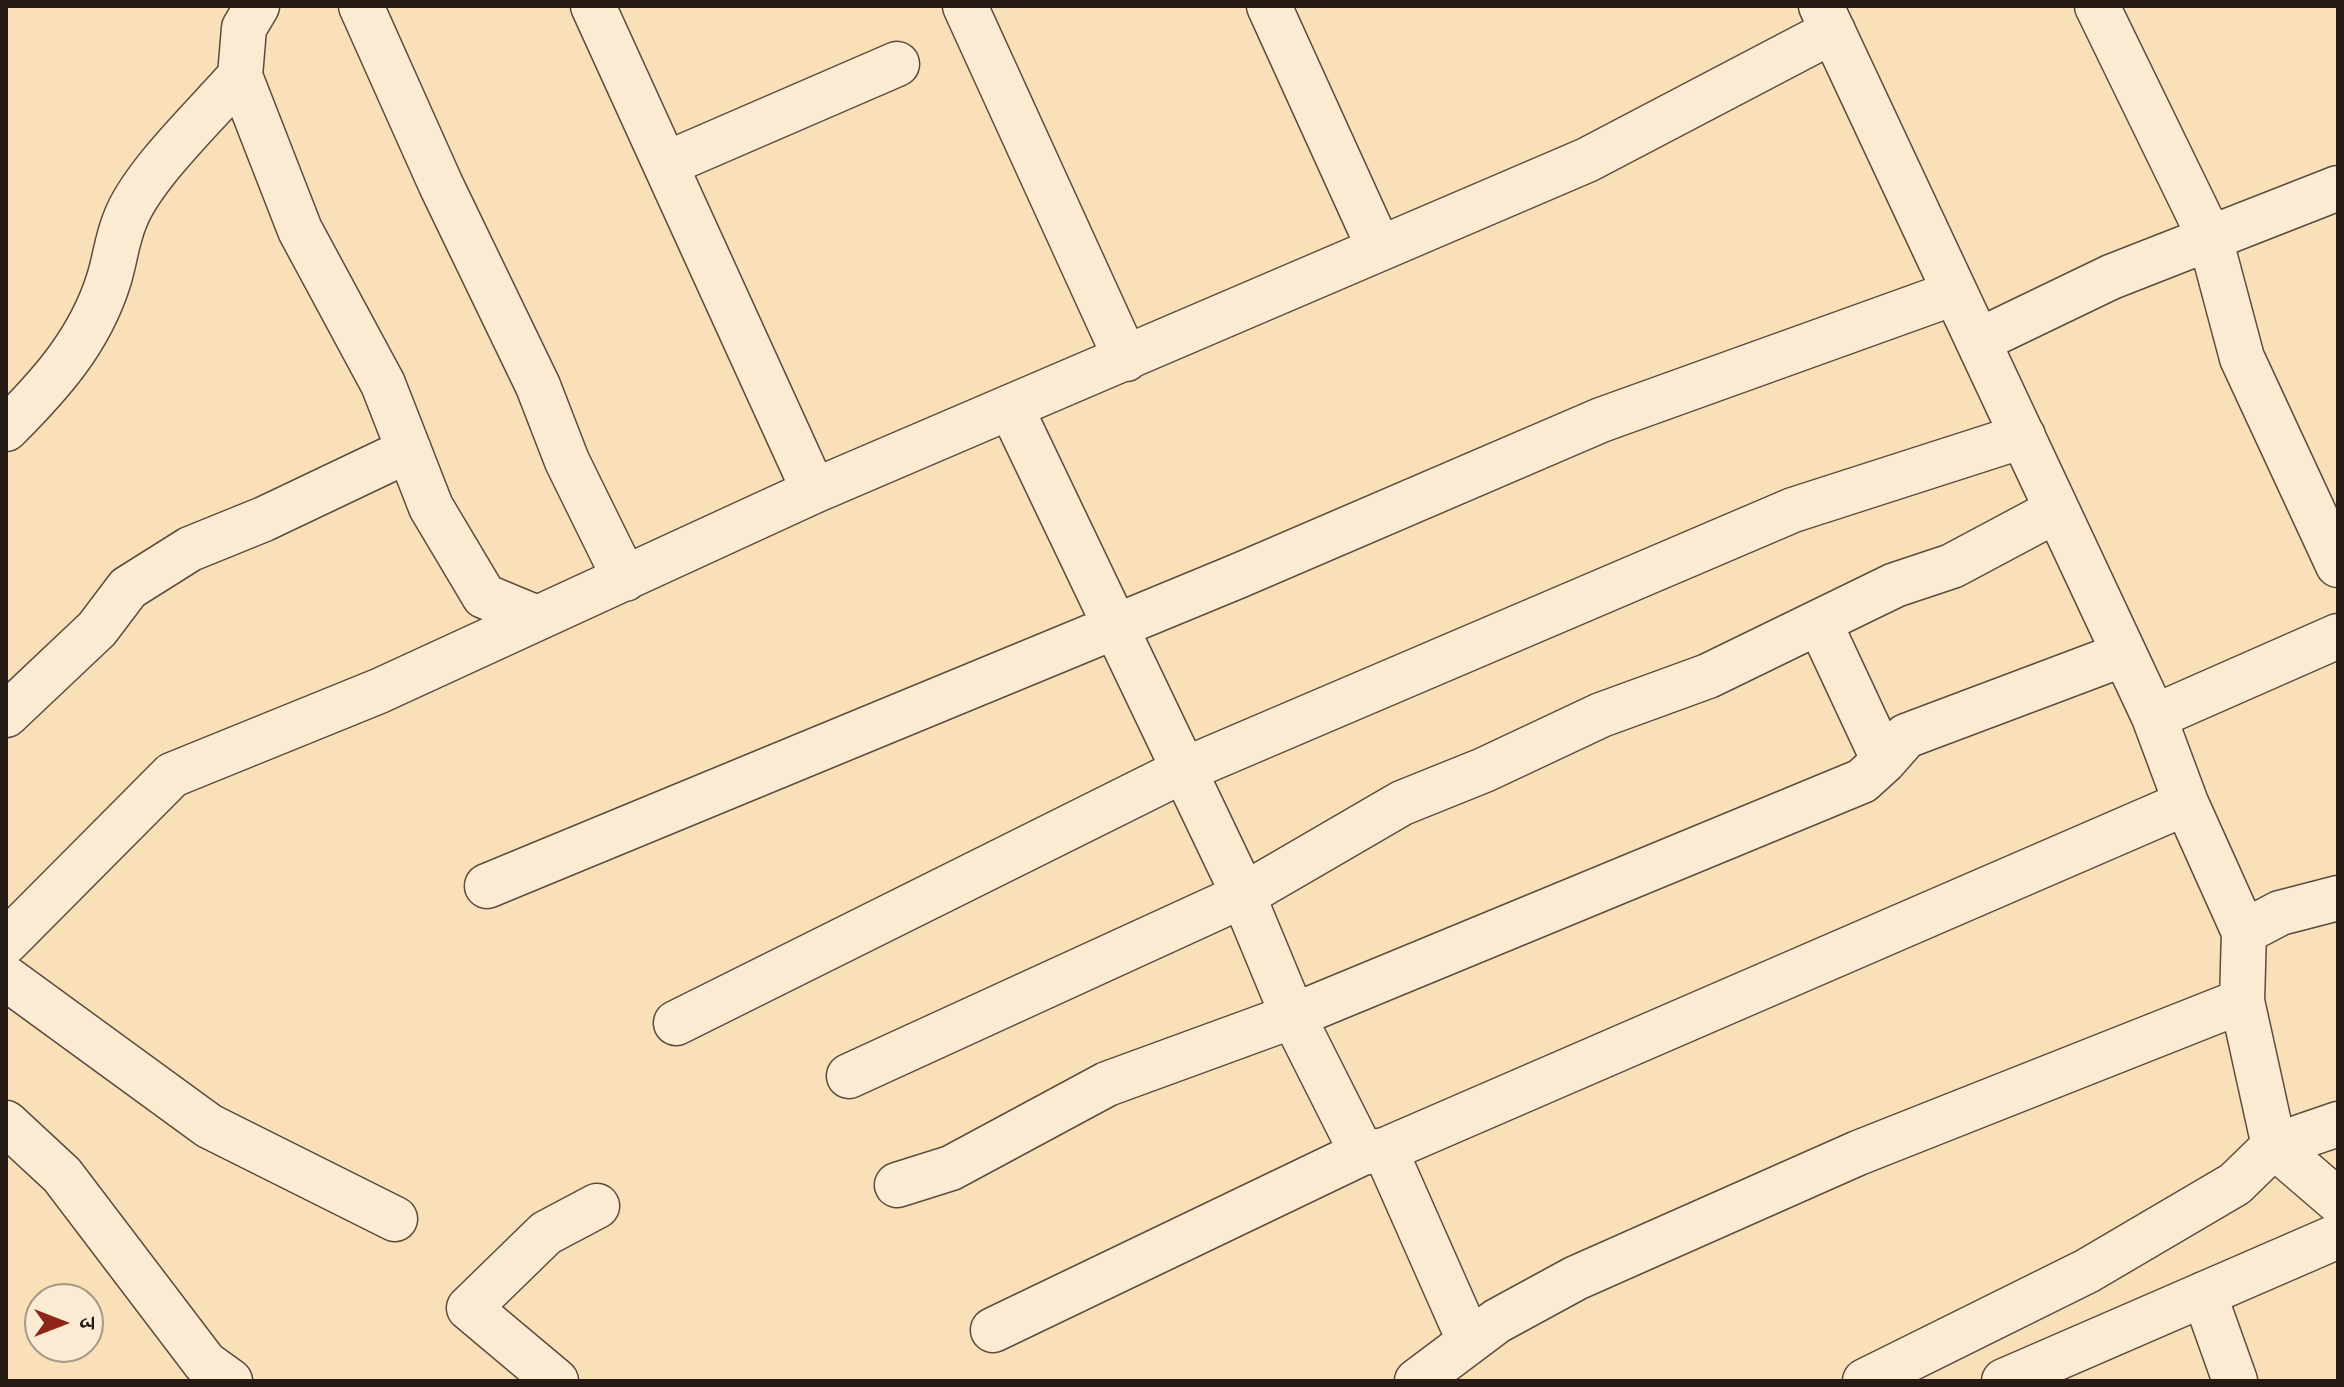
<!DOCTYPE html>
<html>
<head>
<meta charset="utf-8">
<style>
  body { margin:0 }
  #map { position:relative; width:2344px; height:1387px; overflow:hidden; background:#f9e0b9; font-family:"IM FELL English","Noto Serif Devanagari",serif }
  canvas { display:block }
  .frame { position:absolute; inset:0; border:8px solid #261a14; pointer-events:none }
  .north { position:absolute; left:24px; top:1283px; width:80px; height:80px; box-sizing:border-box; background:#fbebd2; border:2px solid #a69786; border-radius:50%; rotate:90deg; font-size:22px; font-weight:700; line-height:32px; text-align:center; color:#261a14 }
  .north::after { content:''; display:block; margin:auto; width:28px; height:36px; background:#8f2418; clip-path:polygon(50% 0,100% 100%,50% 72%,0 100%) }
</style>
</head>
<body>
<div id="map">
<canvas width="2344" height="1387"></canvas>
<div class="frame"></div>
<div class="north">उ</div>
</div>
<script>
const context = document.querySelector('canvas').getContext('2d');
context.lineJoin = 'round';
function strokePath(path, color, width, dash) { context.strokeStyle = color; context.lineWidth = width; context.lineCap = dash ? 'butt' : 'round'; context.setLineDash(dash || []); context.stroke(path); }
const minor = new Path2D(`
  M 257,6 L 244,28 L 240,76 L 300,230 L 383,384 L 431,507 L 484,596 L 537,618
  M 361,6 L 441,185 L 538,386 L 567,461 L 625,579
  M 593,6 L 814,491
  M 965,6 L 1126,359
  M 1269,6 L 1379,248
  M 1821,6 L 2154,717 L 2186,803 L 2244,932 L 2242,1001 L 2274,1146 L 2235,1184 L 2087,1271 L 1865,1381
  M 2097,6 L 2210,238 L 2242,358 L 2338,565
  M 666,164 L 897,64
  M 1978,341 L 2111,277 L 2338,188
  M 1011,408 L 1237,881 L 1293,1016 L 1362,1153 L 1385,1150 L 2186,803
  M 6,429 C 50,385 90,341 109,279 C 115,260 117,239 125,220 C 142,175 207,114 240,76
  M 6,715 L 97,629 L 128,588 L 190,549 L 264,519 L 409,450
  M 2154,717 L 2338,636
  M 1884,761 L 1906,736 L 2124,654
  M 487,886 L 1238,576 L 1601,420 L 1954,293
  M 2244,932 L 2280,913 L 2338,898
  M 6,942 L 172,775 L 379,691 L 814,491 L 1587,160 L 1833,31
  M 6,978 L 209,1126 L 395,1219
  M 676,1023 L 1184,770 L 1793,510 L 2023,436
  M 849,1076 L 1242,896 L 1402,803 L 1484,770 L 1601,715 L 1708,676 L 1895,585 L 1952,566 L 2057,510
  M 6,1123 L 62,1175 L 205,1363 L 230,1381
  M 2274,1146 L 2338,1201
  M 2274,1146 L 2338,1124
  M 1385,1150 L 1469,1340
  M 897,1185 L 951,1168 L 1107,1084 L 1293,1016 L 1862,781 L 1884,761 L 1820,624
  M 2204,1294 L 2235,1381
  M 993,1330 L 1362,1153
  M 556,1381 L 469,1308 L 546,1233 L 597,1206
  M 1417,1381 L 1497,1321 L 1576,1278 L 1858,1153 L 2242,1001
  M 2004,1381 L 2338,1236`);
strokePath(minor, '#5b4c3d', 47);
strokePath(minor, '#fbebd2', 44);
</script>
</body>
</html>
